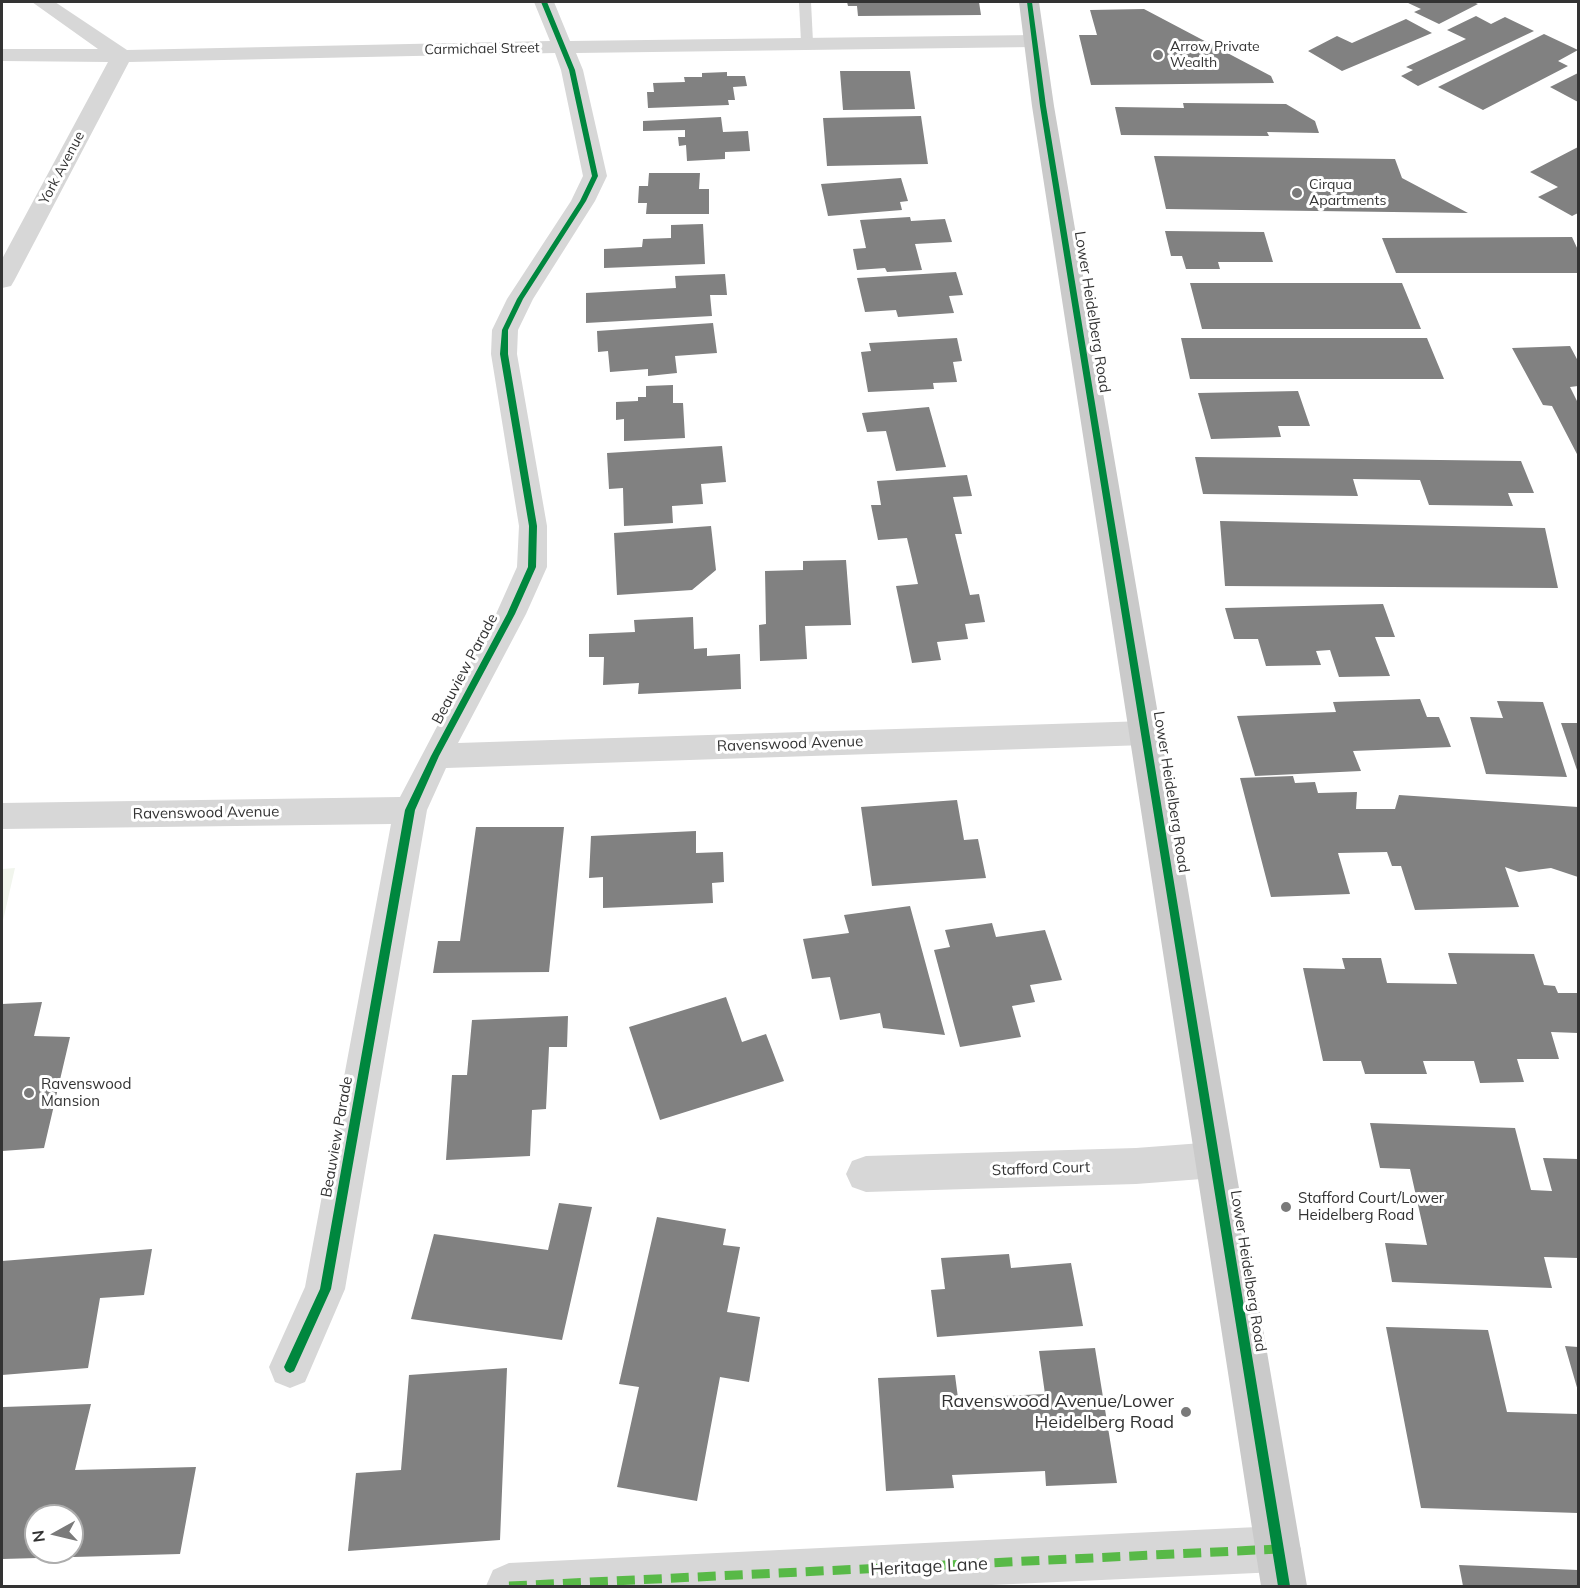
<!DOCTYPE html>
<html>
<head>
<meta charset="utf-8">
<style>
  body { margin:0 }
  #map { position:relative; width:1580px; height:1588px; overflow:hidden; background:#fff; font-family:Mulish,sans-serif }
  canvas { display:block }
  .frame { position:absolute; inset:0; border:3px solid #333; pointer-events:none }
  .north { position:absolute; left:24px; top:1504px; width:60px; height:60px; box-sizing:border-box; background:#fff; border:2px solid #adadad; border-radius:50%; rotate:262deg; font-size:16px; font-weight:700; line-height:24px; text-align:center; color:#333 }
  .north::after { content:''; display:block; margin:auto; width:21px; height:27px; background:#7a7a7a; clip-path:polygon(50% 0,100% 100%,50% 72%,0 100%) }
</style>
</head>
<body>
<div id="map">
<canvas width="1580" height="1588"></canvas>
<div class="frame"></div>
<div class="north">N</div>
</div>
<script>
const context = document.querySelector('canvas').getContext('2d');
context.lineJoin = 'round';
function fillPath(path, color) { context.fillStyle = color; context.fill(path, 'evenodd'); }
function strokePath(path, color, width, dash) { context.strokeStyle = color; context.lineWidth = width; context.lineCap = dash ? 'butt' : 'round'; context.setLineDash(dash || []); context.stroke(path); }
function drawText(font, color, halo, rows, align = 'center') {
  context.font = font + ' Mulish,sans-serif'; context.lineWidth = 6; context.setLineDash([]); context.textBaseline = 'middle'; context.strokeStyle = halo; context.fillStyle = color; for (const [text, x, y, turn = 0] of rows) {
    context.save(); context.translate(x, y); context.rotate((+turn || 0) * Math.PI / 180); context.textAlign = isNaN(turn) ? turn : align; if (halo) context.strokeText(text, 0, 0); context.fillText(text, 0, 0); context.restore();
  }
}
fillPath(new Path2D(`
  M 15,868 L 2,925 L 2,869 Z`), '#f1f5ed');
fillPath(new Path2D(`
  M 847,2 L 979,2 L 981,15 L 858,16 L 857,6 L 848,6 Z
  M 1406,2 L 1473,2 L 1478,4 L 1439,24 L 1414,12 L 1421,9 Z
  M 1144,9 L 1271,76 L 1274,83 L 1091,85 L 1079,35 L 1097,35 L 1090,10 Z
  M 1476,16 L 1491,24 L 1505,17 L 1534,31 L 1418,86 L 1401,76 L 1413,70 L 1406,67 L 1466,39 L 1447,30 Z
  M 1406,19 L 1432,33 L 1342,71 L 1308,51 L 1337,36 L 1352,43 Z
  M 1544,34 L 1578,50 L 1558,61 L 1568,66 L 1483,110 L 1438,87 Z
  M 840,71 L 910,71 L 915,109 L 843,110 Z
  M 727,72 L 727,76 L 745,76 L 747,86 L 733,87 L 735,100 L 728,100 L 729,105 L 648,108 L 647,92 L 654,92 L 653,83 L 685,82 L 684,77 L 702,77 L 702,73 Z
  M 1578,73 L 1578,102 L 1550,87 Z
  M 1183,103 L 1286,104 L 1315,121 L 1319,133 L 1267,132 L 1269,136 L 1121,135 L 1115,107 L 1184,108 Z
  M 921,116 L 928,164 L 827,166 L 823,118 Z
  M 721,117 L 723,132 L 748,131 L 750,151 L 725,152 L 725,159 L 687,161 L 686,145 L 679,146 L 678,137 L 685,137 L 685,130 L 643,131 L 643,121 Z
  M 1578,147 L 1578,213 L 1572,216 L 1538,197 L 1558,187 L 1530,172 Z
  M 1154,156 L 1395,159 L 1402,178 L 1468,213 L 1166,209 Z
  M 649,173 L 700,173 L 699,189 L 709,189 L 709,214 L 646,214 L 647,203 L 638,203 L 639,186 L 648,186 Z
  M 901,178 L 908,201 L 900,202 L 902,210 L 828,216 L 821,184 Z
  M 910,217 L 911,221 L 945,219 L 952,242 L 915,244 L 922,270 L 887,272 L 885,268 L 857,270 L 853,249 L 866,248 L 860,220 Z
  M 703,224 L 705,264 L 604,268 L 604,249 L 642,247 L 643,239 L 671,238 L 671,225 Z
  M 1165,231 L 1264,232 L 1273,262 L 1218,262 L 1220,269 L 1186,269 L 1182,256 L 1171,256 Z
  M 1572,237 L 1578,250 L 1578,273 L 1396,273 L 1382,238 Z
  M 956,272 L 963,295 L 949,296 L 954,313 L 898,317 L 896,310 L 865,312 L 857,278 Z
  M 725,274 L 727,295 L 710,295 L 712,316 L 586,323 L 586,293 L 676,288 L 675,276 Z
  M 1190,283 L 1402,283 L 1421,329 L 1202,329 Z
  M 713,323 L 717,353 L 675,356 L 677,373 L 648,376 L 648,369 L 610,372 L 608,351 L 598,352 L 597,331 Z
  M 957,338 L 962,361 L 953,362 L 957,382 L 933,383 L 934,389 L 868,392 L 861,352 L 871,351 L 869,343 Z
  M 1181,338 L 1427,338 L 1444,379 L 1190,379 Z
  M 1570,346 L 1578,361 L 1578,386 L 1570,387 L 1578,403 L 1578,456 L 1552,406 L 1543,405 L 1512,348 Z
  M 673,385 L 673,403 L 683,403 L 685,438 L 624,441 L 624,419 L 616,420 L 616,402 L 638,401 L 638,397 L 646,397 L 646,386 Z
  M 1298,391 L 1310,426 L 1278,426 L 1281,437 L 1211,439 L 1198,393 Z
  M 929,407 L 946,467 L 896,471 L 886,431 L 867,432 L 862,413 Z
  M 722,446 L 726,482 L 701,484 L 703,504 L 672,506 L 673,523 L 624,526 L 623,488 L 609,489 L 607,453 Z
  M 1195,457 L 1521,461 L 1534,493 L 1508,493 L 1513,506 L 1429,505 L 1420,480 L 1353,479 L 1358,496 L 1203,494 Z
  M 967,475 L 972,496 L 953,497 L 962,534 L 955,534 L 970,595 L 979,594 L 985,622 L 965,624 L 968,639 L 937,642 L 941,660 L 912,663 L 896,586 L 918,584 L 907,538 L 878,540 L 871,505 L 881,505 L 877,481 Z
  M 1220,521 L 1545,528 L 1558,588 L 1225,586 Z
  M 711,526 L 716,570 L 692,590 L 617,595 L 614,533 Z
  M 846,560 L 851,625 L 805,626 L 807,659 L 760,661 L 759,625 L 766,624 L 765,571 L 803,570 L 803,561 Z
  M 1383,604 L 1395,637 L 1375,637 L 1390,676 L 1339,677 L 1330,650 L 1316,651 L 1321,665 L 1266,666 L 1258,639 L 1234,639 L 1225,608 Z
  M 693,617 L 694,649 L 707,648 L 707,656 L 740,654 L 741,689 L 638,694 L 639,683 L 603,685 L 604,657 L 589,657 L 589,634 L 635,632 L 634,620 Z
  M 1420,699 L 1427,717 L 1439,717 L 1451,747 L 1353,751 L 1361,771 L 1255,776 L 1237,716 L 1336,712 L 1333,702 Z
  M 1497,701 L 1543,702 L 1567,777 L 1486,774 L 1470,717 L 1503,718 Z
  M 1561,723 L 1578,723 L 1578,773 Z
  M 1293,776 L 1295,783 L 1315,782 L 1318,793 L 1357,792 L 1356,809 L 1395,809 L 1399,795 L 1578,807 L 1578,877 L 1551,868 L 1519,872 L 1505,867 L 1519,907 L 1415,910 L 1401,866 L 1392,866 L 1387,852 L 1338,853 L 1350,894 L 1271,897 L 1240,778 Z
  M 957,800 L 964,840 L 978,839 L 986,878 L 872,886 L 861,807 Z
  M 476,827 L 564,827 L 549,972 L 433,973 L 438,941 L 460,941 Z
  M 696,831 L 696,853 L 723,852 L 724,882 L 712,883 L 713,903 L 603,908 L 603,877 L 589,878 L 591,836 Z
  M 910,906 L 945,1035 L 883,1028 L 880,1013 L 840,1020 L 830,977 L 812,979 L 803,939 L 849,933 L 844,915 Z
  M 992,923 L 996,937 L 1045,930 L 1062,980 L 1030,985 L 1035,1002 L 1012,1006 L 1021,1037 L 960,1047 L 934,950 L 950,947 L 945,930 Z
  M 1448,953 L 1534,954 L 1544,985 L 1555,986 L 1558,993 L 1578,993 L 1578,1033 L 1551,1032 L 1559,1059 L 1517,1059 L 1524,1082 L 1480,1083 L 1474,1061 L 1423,1061 L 1427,1074 L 1365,1074 L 1361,1061 L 1323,1061 L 1303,968 L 1345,969 L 1342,958 L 1381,958 L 1387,983 L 1457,984 Z
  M 726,997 L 742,1042 L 766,1034 L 784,1081 L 660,1120 L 629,1027 Z
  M 42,1002 L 34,1036 L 70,1037 L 44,1148 L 2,1151 L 2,1004 Z
  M 568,1016 L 567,1047 L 549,1047 L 546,1109 L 532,1110 L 530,1156 L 446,1160 L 452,1075 L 467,1075 L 472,1020 Z
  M 1370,1123 L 1515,1128 L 1531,1190 L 1552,1191 L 1543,1158 L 1578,1159 L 1578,1258 L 1544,1257 L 1552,1288 L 1392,1282 L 1385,1243 L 1427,1245 L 1410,1169 L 1380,1168 Z
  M 559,1203 L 592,1207 L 562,1340 L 411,1319 L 434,1234 L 548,1250 Z
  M 657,1217 L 726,1229 L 723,1245 L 740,1247 L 727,1312 L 760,1317 L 749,1382 L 720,1377 L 697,1501 L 617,1487 L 639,1387 L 619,1384 Z
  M 152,1249 L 144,1295 L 100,1298 L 88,1368 L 2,1375 L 2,1261 Z
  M 1009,1254 L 1011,1268 L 1071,1263 L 1083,1326 L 937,1337 L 931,1290 L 945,1289 L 941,1258 Z
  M 1386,1327 L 1488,1330 L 1507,1412 L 1578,1414 L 1578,1513 L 1421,1508 Z
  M 1565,1346 L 1578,1347 L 1578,1391 Z
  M 1095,1348 L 1117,1483 L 1046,1486 L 1045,1471 L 952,1475 L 954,1488 L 886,1491 L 878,1378 L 955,1375 L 958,1398 L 1045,1394 L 1039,1351 Z
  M 507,1368 L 500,1540 L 348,1551 L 356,1473 L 401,1470 L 409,1375 Z
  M 91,1404 L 75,1470 L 196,1467 L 180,1554 L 2,1559 L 3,1407 ZM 36,1516 L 72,1516 L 72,1552 L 36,1552 Z
  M 1459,1565 L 1578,1570 L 1578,1586 L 1463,1586 Z`), '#818181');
fillPath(new Path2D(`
  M 799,2 L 811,2 L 813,42 L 807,46 L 801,42 Z`), '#d7d7d7');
fillPath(new Path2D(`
  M 32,2 L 55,2 L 127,50 L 550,41 L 534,2 L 554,2 L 570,41 L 1034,35 L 1041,37 L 1044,41 L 1041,45 L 1034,47 L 576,53 L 583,70 L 607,176 L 595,201 L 533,299 L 518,330 L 517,354 L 547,526 L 547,567 L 526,614 L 458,743 L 1146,721 L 1157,724 L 1162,733 L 1157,742 L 1146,745 L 446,768 L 427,810 L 345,1289 L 305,1382 L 290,1388 L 275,1382 L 269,1367 L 305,1287 L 391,824 L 2,829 L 2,803 L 400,797 L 496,614 L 517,567 L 519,526 L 491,354 L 492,330 L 507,299 L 571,201 L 583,176 L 561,70 L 555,53 L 129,62 L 14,281 L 11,286 L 2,288 L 2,259 L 108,62 L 2,61 L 2,49 L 98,49 Z
  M 1215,1142 L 1229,1147 L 1234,1160 L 1229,1173 L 1215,1178 L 1136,1184 L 866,1192 L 852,1187 L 846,1174 L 852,1161 L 866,1156 L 1136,1148 Z
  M 1278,1526 L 1294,1533 L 1301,1549 L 1294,1565 L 1278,1572 L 969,1586 L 486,1586 L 493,1570 L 509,1563 Z`), '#d7d7d7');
fillPath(new Path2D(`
  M 1019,2 L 1039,2 L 1054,106 L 1307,1586 L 1261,1586 L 1032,106 Z`), '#cacaca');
strokePath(new Path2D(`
  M 509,1586 L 1278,1549`), '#58b947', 9, [18, 9]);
fillPath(new Path2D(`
  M 541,2 L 547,2 L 575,70 L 598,176 L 586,201 L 523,299 L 508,330 L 508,354 L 537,526 L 536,567 L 515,614 L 439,756 L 415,810 L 331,1289 L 294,1371 L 290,1373 L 286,1371 L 284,1367 L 320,1289 L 405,810 L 431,756 L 507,614 L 528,567 L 529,526 L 500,354 L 502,330 L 517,299 L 580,201 L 592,176 L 569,70 Z
  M 1027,2 L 1032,2 L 1046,106 L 1290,1586 L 1278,1586 L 1040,106 Z`), '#00873e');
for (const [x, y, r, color] of [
  [1158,55,6,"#7a7a7a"],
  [1297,193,6,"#7a7a7a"],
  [29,1093,6,"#7a7a7a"],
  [1286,1207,6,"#7a7a7a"],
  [1186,1412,6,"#7a7a7a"]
]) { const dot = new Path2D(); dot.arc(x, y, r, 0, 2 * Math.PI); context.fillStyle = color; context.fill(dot); strokePath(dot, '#fff', 2); }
drawText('14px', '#333', '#fff', [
  ["Arrow Private",1170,47],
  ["Wealth",1170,63],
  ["Cirqua",1309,185],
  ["Apartments",1309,201]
], 'left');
drawText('14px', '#333', '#fff', [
  ["Carmichael Street",482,49,-1],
  ["York Avenue",62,168,-62]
]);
drawText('15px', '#333', '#fff', [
  ["Lower Heidelberg Road",1092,312,81],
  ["Beauview Parade",465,669,-62],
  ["Ravenswood Avenue",790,744,-2],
  ["Lower Heidelberg Road",1171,792,81],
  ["Ravenswood Avenue",206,813,-1],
  ["Beauview Parade",337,1137,-80],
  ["Stafford Court",1041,1169,-2],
  ["Lower Heidelberg Road",1248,1271,81]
]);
drawText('15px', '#333', '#fff', [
  ["Ravenswood",41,1084],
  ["Mansion",41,1101],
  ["Stafford Court/Lower",1298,1198],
  ["Heidelberg Road",1298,1215]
], 'left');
drawText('18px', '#333', '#fff', [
  ["Ravenswood Avenue/Lower",1174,1402],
  ["Heidelberg Road",1174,1423]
], 'right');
drawText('18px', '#333', '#fff', [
  ["Heritage Lane",929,1567,-3]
]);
</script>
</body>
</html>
